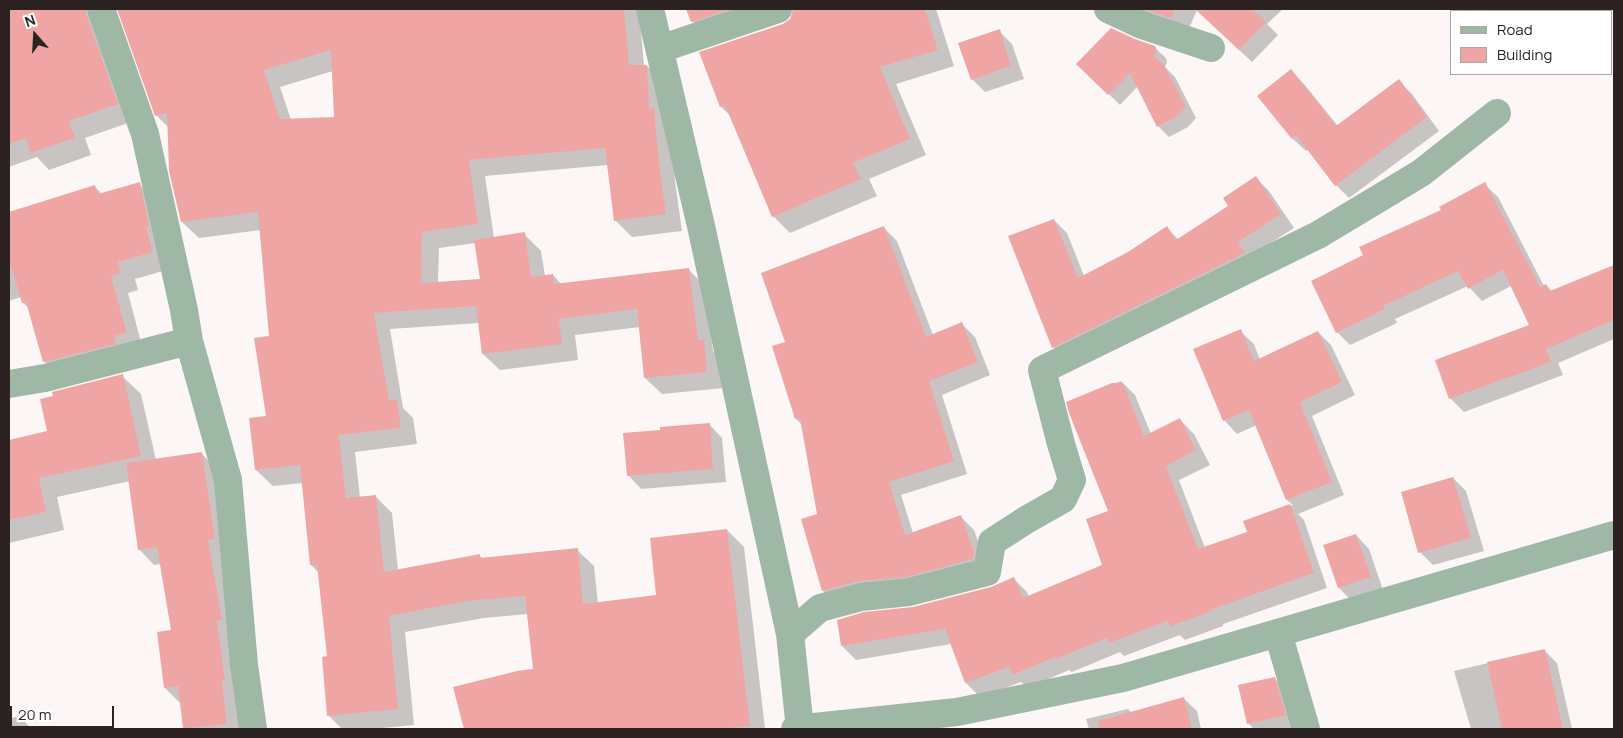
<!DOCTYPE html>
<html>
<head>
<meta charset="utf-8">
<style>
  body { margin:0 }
  #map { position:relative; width:1623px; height:738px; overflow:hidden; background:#fcf6f6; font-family:Manrope,sans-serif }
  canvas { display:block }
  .frame { position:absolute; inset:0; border:10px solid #2c2222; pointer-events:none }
  .legend { position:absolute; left:1450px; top:10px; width:162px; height:65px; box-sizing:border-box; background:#fff; border:1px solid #aba7a7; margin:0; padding:6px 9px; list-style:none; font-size:15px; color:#2c2222 }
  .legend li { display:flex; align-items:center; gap:10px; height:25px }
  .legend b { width:25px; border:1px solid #aba7a7 }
  .north { position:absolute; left:10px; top:10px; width:50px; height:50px; -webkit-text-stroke:4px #fff; paint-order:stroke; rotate:341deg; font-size:14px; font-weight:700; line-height:20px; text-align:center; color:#2c2222 }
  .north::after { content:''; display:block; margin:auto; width:18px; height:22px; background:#2c2222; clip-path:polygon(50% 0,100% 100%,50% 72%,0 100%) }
  .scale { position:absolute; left:10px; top:706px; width:104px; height:22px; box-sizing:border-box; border:2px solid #2c2222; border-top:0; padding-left:6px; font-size:15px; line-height:18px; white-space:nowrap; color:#2c2222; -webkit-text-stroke:4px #fff; paint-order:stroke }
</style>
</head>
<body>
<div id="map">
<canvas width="1623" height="738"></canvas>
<div class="frame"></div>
<ul class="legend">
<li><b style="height:6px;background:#9eb8a5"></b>Road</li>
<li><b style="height:14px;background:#efa5a4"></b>Building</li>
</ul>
<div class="north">N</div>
<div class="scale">20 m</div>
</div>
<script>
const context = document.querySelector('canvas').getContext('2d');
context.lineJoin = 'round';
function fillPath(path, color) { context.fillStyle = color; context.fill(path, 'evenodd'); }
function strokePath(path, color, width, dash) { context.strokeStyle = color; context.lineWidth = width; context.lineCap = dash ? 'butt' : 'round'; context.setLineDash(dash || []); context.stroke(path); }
fillPath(new Path2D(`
  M 9,9 L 639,9 L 644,65 L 646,65 L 663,82 L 671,126 L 675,181 L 682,231 L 632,237 L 615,220 L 608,165 L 485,176 L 494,238 L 524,234 L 541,251 L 545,276 L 553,275 L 562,285 L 688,269 L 705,286 L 713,351 L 720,358 L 724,388 L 662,394 L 645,378 L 640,327 L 575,335 L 578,360 L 500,370 L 483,354 L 479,323 L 390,329 L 403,408 L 413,418 L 417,444 L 355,452 L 360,498 L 375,496 L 392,513 L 398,570 L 479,555 L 483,559 L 577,550 L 594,566 L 598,604 L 658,597 L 727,530 L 744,547 L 765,729 L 485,729 L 499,726 L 534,670 L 528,614 L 484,618 L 405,632 L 414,725 L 372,729 L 342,729 L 328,715 L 329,657 L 319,573 L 311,565 L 303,483 L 273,486 L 256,470 L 267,417 L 270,337 L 261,230 L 199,238 L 182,222 L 169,128 L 157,116 L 119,10 L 112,11 L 134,121 L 85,138 L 91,155 L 49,170 L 37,157 L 9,167 ZM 333,71 L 335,119 L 291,120 L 280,87 ZM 476,243 L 482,280 L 438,283 L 439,248 Z
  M 687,9 L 936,9 L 954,66 L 896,84 L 926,155 L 869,179 L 877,196 L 790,233 L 773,216 L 732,117 L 721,107 L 700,53 L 784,25 L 791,20 L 794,10 L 709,38 L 692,21 Z
  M 1134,9 L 1283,9 L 1267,24 L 1278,35 L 1252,62 L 1197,10 L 1187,33 Z
  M 999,31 L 1012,44 L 1024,79 L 985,92 L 972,79 Z
  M 1135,40 L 1154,47 L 1166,58 L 1167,62 L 1165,67 L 1175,77 L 1196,118 L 1188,127 L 1169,137 L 1158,126 L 1138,86 L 1120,105 L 1078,64 Z
  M 1291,71 L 1304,84 L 1338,126 L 1399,81 L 1412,94 L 1439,131 L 1349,198 L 1336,185 L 1308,149 L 1306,151 L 1292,138 Z
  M 1256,178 L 1269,191 L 1294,228 L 1250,256 L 1066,360 L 1053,347 L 1054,220 L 1067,233 L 1084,276 L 1129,253 L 1167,228 L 1179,240 L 1229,206 Z
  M 139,184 L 156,201 L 170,269 L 135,279 L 138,290 L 128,293 L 143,350 L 62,379 L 45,362 L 30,309 L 23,303 L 21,297 L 9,301 L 9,213 L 95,187 L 102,194 Z
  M 1484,184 L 1498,197 L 1544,286 L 1546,285 L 1552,291 L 1614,266 L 1614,339 L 1558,363 L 1563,375 L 1464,412 L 1450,398 L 1531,326 L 1511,286 L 1482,301 L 1468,286 L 1395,319 L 1397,323 L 1350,345 L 1337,332 L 1365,256 Z
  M 884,228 L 897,241 L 933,335 L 962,324 L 975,337 L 990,375 L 942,395 L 967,474 L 901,495 L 913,533 L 961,517 L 974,530 L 987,567 L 836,604 L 823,591 L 818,515 L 802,425 L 796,419 L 787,343 Z
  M 1240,331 L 1254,344 L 1260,360 L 1318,332 L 1331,345 L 1355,395 L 1312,416 L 1344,495 L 1298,514 L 1304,520 L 1327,588 L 1223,624 L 1223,626 L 1185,640 L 1180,635 L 1124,656 L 1120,652 L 1072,672 L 1069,670 L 1028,688 L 1021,682 L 980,697 L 966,683 L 951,644 L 856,660 L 842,646 L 913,608 L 991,588 L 1013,578 L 1027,592 L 1029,597 L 1104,566 L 1110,512 L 1068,403 L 1121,381 L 1135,395 L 1151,434 L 1180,420 L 1194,434 L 1210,465 L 1179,480 L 1205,548 L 1249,533 L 1245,521 L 1293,505 L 1287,500 L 1257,425 L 1237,434 L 1224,420 Z
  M 122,376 L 141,394 L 156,460 L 202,454 L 217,469 L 241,729 L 185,729 L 181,704 L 165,688 L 173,632 L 161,564 L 154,565 L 139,549 L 130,481 L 57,497 L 64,530 L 9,543 L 9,441 L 49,432 Z
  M 709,424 L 722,438 L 726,482 L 641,489 L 628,475 L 662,431 Z
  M 1453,478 L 1466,491 L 1484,551 L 1433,565 L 1420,552 Z
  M 1356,535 L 1369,549 L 1383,590 L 1352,601 L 1339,588 L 1325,546 Z
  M 1544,650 L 1557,663 L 1572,729 L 1471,729 L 1454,671 Z
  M 1274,678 L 1287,691 L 1298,728 L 1291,729 L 1254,729 L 1248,723 Z
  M 1183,698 L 1197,711 L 1201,729 L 1089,729 L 1086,719 L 1128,709 L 1132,713 Z
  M 19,716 L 32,729 L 33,729 L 9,729 L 9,719 Z`), '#0003');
fillPath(new Path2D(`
  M 9,9 L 86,9 L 86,14 L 118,104 L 69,121 L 75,138 L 31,153 L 26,138 L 9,144 Z
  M 117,9 L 624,9 L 629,65 L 647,65 L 649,109 L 654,108 L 659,163 L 666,214 L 614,221 L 605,148 L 469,160 L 478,224 L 422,232 L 421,283 L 480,279 L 474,240 L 525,232 L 531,277 L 553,274 L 554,284 L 689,268 L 698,340 L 704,339 L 707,372 L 644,378 L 637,309 L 559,319 L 562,344 L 482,354 L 476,306 L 374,313 L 389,400 L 397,399 L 401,428 L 339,435 L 346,498 L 376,495 L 384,572 L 480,554 L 480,558 L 578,548 L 583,604 L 656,595 L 650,538 L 727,529 L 750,726 L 719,729 L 464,729 L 453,687 L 517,671 L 533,669 L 525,596 L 467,601 L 389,616 L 398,709 L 327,716 L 322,657 L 327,656 L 317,565 L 310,565 L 300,465 L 255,470 L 249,418 L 266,416 L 254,338 L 269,336 L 258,212 L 181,222 L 169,171 L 167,113 L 155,116 ZM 331,50 L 334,117 L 280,119 L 264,70 Z
  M 686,9 L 730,9 L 691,22 Z
  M 793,9 L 925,9 L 938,50 L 880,67 L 910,139 L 853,163 L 861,179 L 772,217 L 725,105 L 720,107 L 699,52 L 783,24 L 790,19 Z
  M 1144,9 L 1175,9 L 1171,18 Z
  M 1195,9 L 1252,9 L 1266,22 L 1239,50 Z
  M 1111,28 L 1135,39 L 1155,46 L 1157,51 L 1154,56 L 1164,65 L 1186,107 L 1177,116 L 1157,127 L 1130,73 L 1108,95 L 1076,64 Z
  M 1000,29 L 1011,66 L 971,80 L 958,43 Z
  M 1291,69 L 1336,126 L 1399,79 L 1427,117 L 1335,186 L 1296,135 L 1292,139 L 1257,96 Z
  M 1256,176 L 1281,214 L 1238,242 L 1245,253 L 1052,348 L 1008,236 L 1054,219 L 1078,278 L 1128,252 L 1167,226 L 1176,240 L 1228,206 L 1223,198 Z
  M 140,182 L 149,226 L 146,227 L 153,252 L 118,262 L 121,273 L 111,276 L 127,333 L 114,336 L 116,344 L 43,362 L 26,302 L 22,303 L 9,261 L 9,212 L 95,185 L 98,194 Z
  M 1485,182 L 1540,287 L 1546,284 L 1550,291 L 1614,265 L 1614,320 L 1546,349 L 1551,362 L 1449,399 L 1435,360 L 1529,325 L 1503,270 L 1468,289 L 1458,271 L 1383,306 L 1385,309 L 1336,333 L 1311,281 L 1363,255 L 1359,247 L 1441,210 L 1439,207 Z
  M 884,226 L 926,337 L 962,322 L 978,362 L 929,381 L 954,461 L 889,482 L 905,535 L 961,515 L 974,553 L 973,559 L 906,577 L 859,581 L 822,591 L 801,519 L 817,514 L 800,418 L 795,419 L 772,346 L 785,342 L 761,273 Z
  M 1241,329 L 1254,361 L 1318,331 L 1342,382 L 1300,402 L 1332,482 L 1286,500 L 1249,410 L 1223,421 L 1193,349 Z
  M 123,374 L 141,456 L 39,478 L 46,512 L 9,520 L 9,440 L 47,431 L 40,399 L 53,396 L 52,392 Z
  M 1112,383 L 1123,383 L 1144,436 L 1180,418 L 1196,450 L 1166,466 L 1198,549 L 1247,532 L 1243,521 L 1290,504 L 1314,573 L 1210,610 L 1210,612 L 1170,626 L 1168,621 L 1109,643 L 1107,638 L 1056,659 L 1055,657 L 1013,675 L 1009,667 L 965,683 L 945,629 L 841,646 L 837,620 L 864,612 L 913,607 L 991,587 L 1014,577 L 1023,598 L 1102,565 L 1086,519 L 1108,511 L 1069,413 L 1066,402 Z
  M 710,423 L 713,469 L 627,476 L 623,433 L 660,430 L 660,427 Z
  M 202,452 L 215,539 L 208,540 L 222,620 L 217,621 L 225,680 L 222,681 L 227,724 L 183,729 L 178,686 L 164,688 L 157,632 L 171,630 L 157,547 L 138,550 L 126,463 Z
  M 1453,477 L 1471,538 L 1418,553 L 1401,492 Z
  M 1356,534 L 1371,577 L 1338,588 L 1323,545 Z
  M 1545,649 L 1563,729 L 1502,729 L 1487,662 Z
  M 1275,677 L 1286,715 L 1247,724 L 1238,685 Z
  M 1184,697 L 1192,729 L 1099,729 L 1098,721 Z`), '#efa5a4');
strokePath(new Path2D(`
  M 101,9 L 145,134 L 184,310 L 189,341 L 228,480 L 244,665 L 253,729
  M 650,9 L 701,226 L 790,634 L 800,729
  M 1108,9 L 1142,25 L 1211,48
  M 660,49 L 778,9
  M 9,384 L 45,378 L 189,341
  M 1278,633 L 1306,729
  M 790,634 L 820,608 L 861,597 L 909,592 L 987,572 L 992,542 L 1026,520 L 1063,499 L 1072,480 L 1061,444 L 1042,370 L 1318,235 L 1421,173 L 1497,113
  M 795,729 L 957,712 L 1123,678 L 1614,535`), '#9eb8a5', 28);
</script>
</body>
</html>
